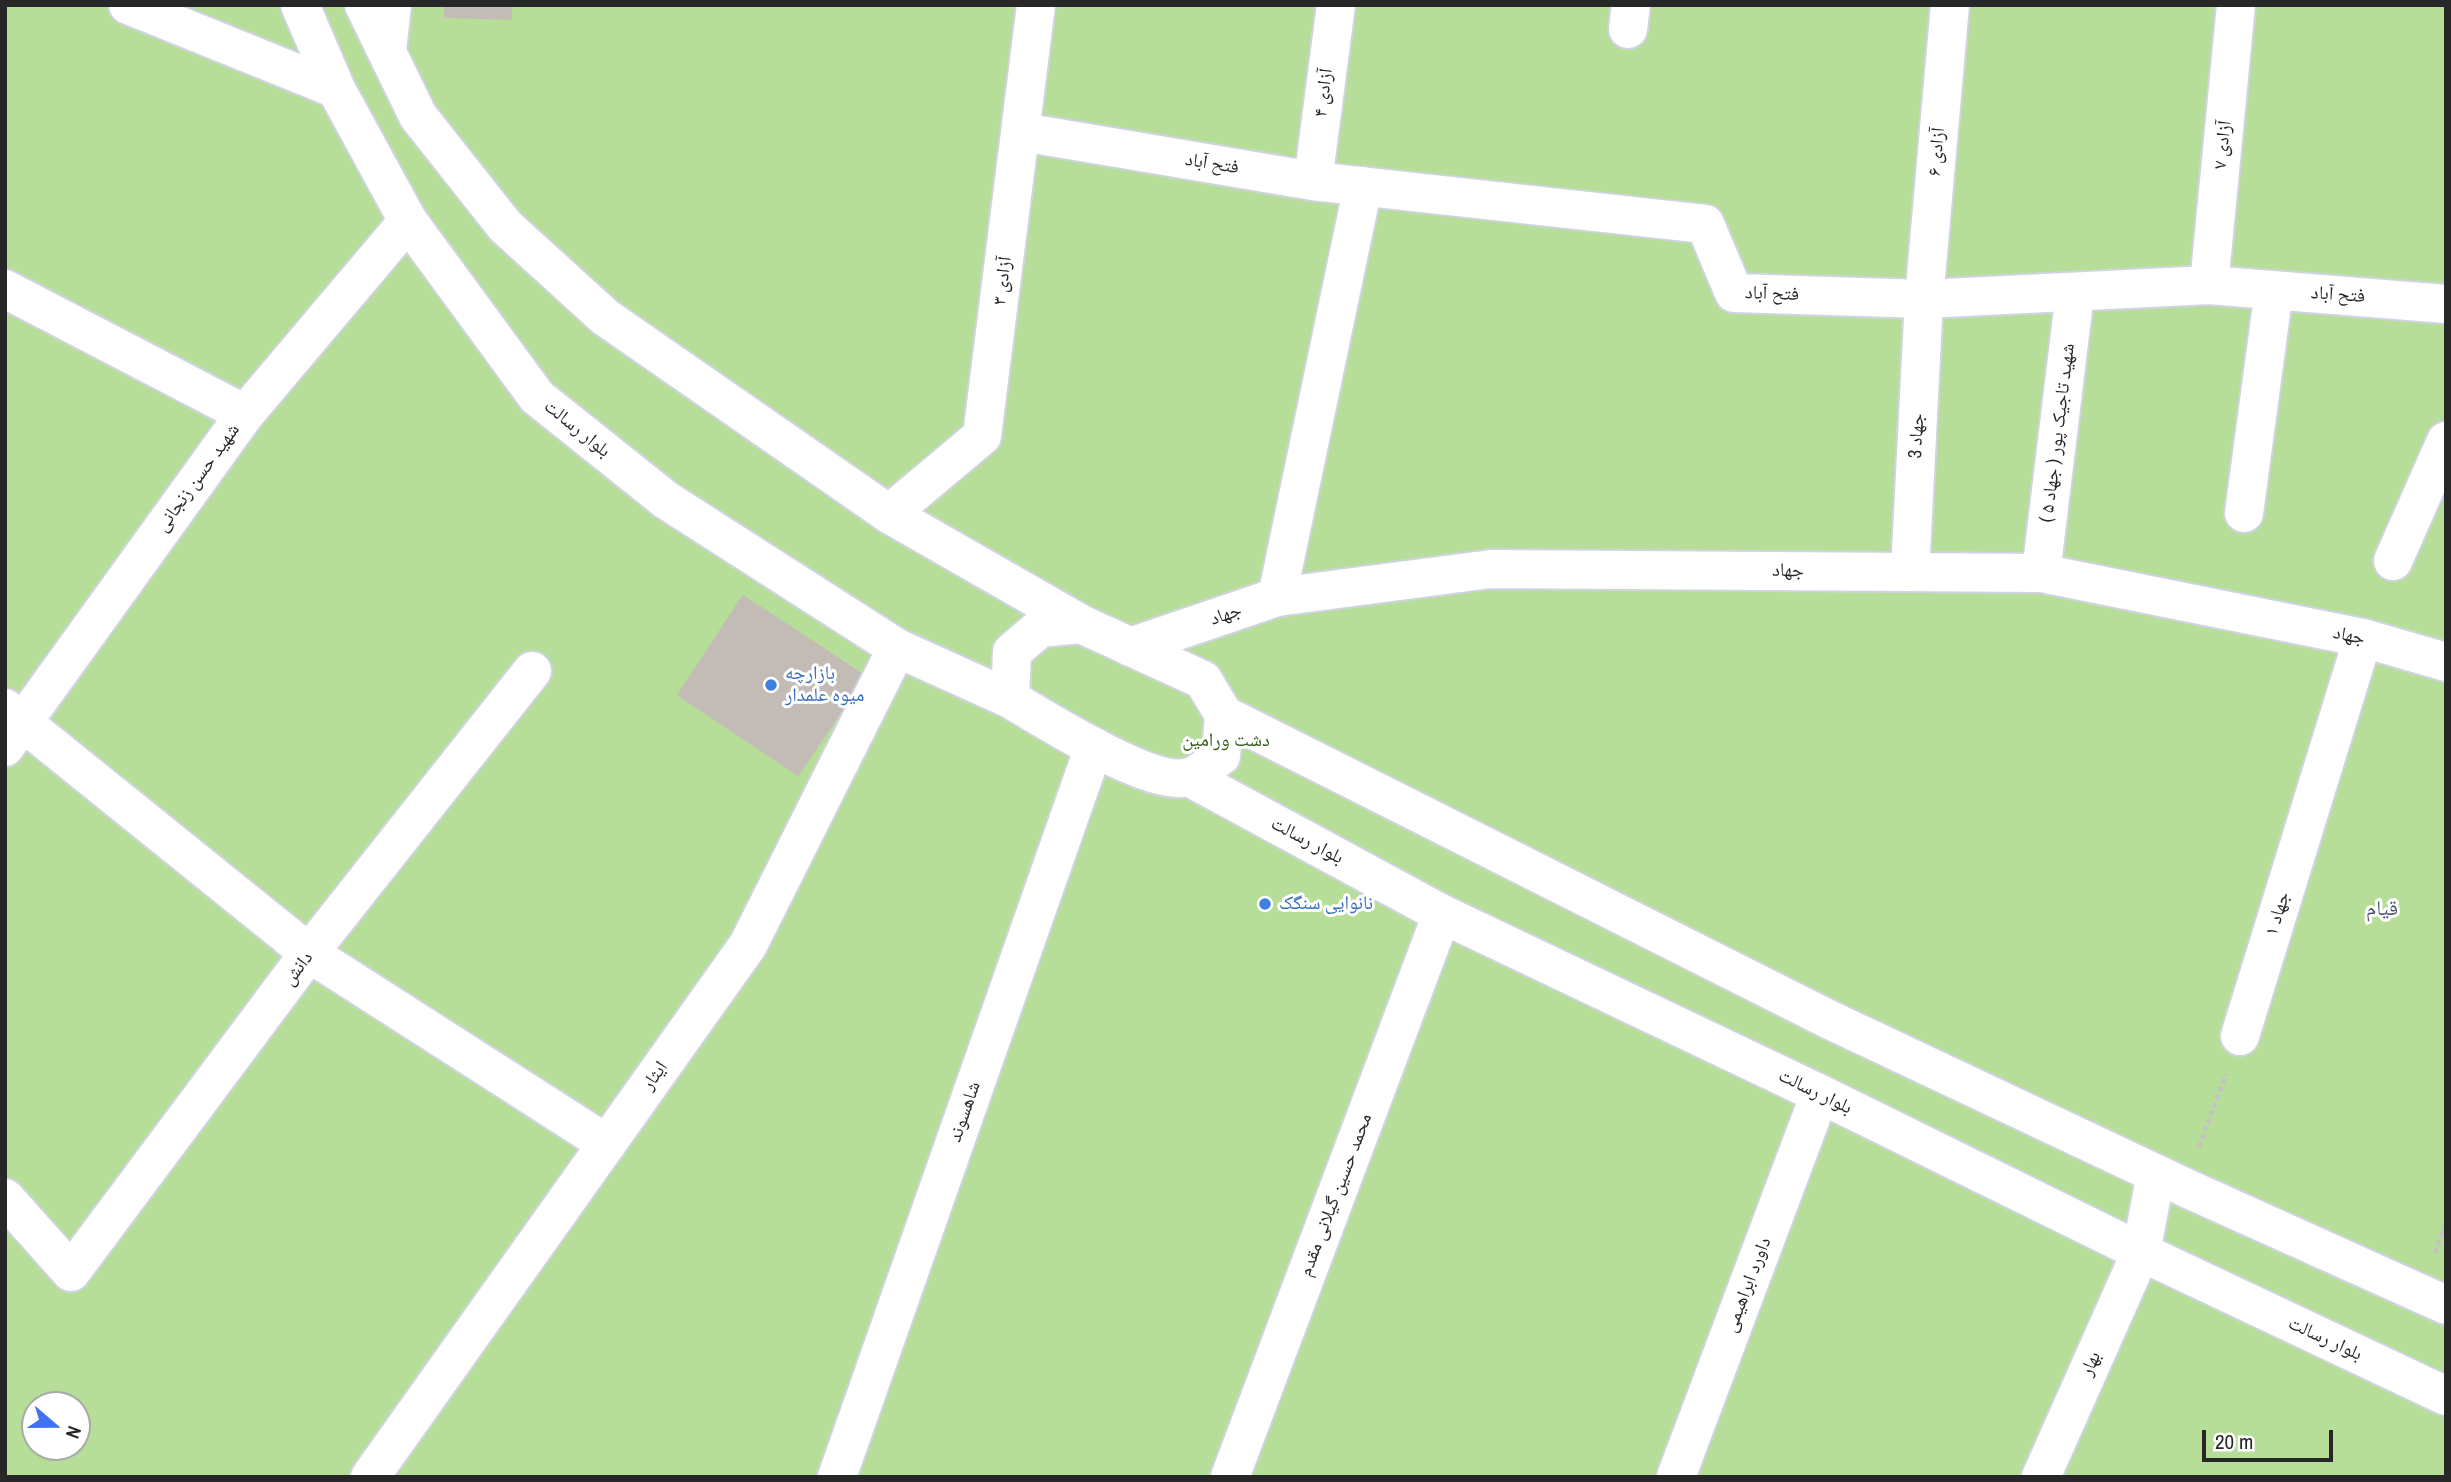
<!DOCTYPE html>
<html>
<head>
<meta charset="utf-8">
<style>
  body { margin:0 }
  #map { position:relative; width:2451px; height:1482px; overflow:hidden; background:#e9e1d9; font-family:"Archivo Narrow",sans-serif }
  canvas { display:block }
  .frame { position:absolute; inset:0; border:7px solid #272727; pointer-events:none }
  .north { position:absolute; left:21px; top:1391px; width:70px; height:70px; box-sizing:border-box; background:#fff; border:2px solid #a9a9a9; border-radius:50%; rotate:110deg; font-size:19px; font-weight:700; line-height:28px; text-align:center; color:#272727 }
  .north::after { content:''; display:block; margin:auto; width:24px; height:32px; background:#4071f0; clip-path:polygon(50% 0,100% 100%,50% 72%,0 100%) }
  .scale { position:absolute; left:2202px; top:1430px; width:131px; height:32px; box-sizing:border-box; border:4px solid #272727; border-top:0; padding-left:9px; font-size:21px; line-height:24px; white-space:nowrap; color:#272727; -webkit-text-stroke:5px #fff; paint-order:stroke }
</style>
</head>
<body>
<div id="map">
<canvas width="2451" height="1482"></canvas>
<div class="frame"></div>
<div class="north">N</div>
<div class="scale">20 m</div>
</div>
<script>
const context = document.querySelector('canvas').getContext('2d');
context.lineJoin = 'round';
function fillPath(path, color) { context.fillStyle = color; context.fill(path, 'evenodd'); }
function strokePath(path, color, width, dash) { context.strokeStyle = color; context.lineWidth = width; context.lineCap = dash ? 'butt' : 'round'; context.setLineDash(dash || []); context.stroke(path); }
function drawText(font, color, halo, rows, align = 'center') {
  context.font = font + ' "Archivo Narrow","Noto Naskh Arabic",sans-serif'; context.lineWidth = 6; context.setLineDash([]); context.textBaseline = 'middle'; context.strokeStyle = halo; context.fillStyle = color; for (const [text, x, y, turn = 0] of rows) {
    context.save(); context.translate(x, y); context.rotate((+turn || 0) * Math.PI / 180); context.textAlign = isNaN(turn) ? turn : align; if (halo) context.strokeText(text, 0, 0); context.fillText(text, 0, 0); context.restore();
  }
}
fillPath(new Path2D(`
  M 5,5 L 2446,5 L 2446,1477 L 5,1477 ZM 35,1405 L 77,1405 L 77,1447 L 35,1447 Z`), '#b6de98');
const building = new Path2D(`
  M 445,5 L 511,5 L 511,19 L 445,17 Z
  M 743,596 L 865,676 L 798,775 L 678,695 Z`);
fillPath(building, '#c2bbb6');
strokePath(building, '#c4bdb3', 2);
const minor = new Path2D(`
  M 128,5 L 336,89
  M 1628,29 L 1631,5
  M 387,51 L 392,5
  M 1022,132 L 1313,181 L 1705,224 L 1734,293 L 1924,299 L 2209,285 L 2446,304
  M 1313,181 L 1336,5
  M 2209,285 L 2236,5
  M 5,289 L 245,414
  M 2244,513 L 2274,290
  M 889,514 L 982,436 L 1036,5
  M 2393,561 L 2446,441
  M 1910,572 L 1924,299 L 1950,5
  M 2041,573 L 2075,293
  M 1277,597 L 1363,186
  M 5,708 L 309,953 L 607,1144
  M 5,747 L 245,414 L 408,221
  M 2240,1036 L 2363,638
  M 5,1198 L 71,1272 L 309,953 L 532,671
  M 370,1477 L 748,945 L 897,648
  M 837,1477 L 1094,747
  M 1230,1477 L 1442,914
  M 1676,1477 L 1820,1094`);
const tertiary = new Path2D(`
  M 1130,647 L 1277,597 L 1491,569 L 2041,573 L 2363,638 L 2446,662
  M 2141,1252 L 2156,1174`);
const secondary = new Path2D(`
  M 300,5 L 336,89 L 408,221 L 537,397 L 666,500 L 897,648 L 1010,699
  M 364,5 L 418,116 L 505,226 L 605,317 L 889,514 L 1081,624 L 1203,680 L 1224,715 L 1221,756 C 1212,762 1200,774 1190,777 C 1152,789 1045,719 1010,699 L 1012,652 L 1040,628 L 1081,624
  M 1224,715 L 1828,1019 L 2184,1187 L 2446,1305
  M 1189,777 L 1442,914 L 1820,1094 L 2141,1252 L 2446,1396
  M 2041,1477 L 2141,1252`);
strokePath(minor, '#cfd4e0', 42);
strokePath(tertiary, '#cfd4e0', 42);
strokePath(secondary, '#cfd4e0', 42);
strokePath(new Path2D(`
  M 2199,1147 L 2226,1074
  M 2435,1253 L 2446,1222`), '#c3c3c3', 4.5, [5, 3.5]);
strokePath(minor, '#fff', 38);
strokePath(tertiary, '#fff', 38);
strokePath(secondary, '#fff', 38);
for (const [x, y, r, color] of [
  [771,685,7,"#3f7fe0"],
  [1265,904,7,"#3f7fe0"]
]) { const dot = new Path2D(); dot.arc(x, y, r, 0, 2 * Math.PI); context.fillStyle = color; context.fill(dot); strokePath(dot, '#fff', 2.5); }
drawText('19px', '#272727', '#fff', [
  ["آزادی ۴",1324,93,-83],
  ["آزادی ۷",2223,145,-84],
  ["آزادی ۶",1937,152,-85],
  ["فتح آباد",1212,164,9],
  ["آزادی ۳",1003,281,-83],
  ["فتح آباد",1772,294,2],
  ["فتح آباد",2338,295,4],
  ["بلوار رسالت",577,429,39],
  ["شهید تاجیک پور ( جهاد ۵ )",2058,433,-83],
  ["جهاد 3",1917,436,-87],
  ["شهید حسن زنجانی",198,478,-54],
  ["جهاد",1788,571,1],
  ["جهاد",1226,615,-19],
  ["جهاد",2349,636,12],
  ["بلوار رسالت",1307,841,28],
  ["جهاد ۱",2278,914,-73],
  ["دانش",298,969,-53],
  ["ایثار",655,1076,-55],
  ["بلوار رسالت",1815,1092,26],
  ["شاهسوند",965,1112,-71],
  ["محمد حسین گیلانی مقدم",1336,1195,-69],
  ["داورد ابراهیمی",1748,1285,-69],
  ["بلوار رسالت",2325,1339,25],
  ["بهار",2091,1364,-66]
]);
drawText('19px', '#366cbe', '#fff', [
  ["بازارچه",785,674],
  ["میوه علمدار",785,696],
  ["نانوایی سنگک",1279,904]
], 'left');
drawText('19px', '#315f1c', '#fff', [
  ["دشت ورامین",1226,741]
]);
drawText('21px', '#4b5675', '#fff', [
  ["قیام",2382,909]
]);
</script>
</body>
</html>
